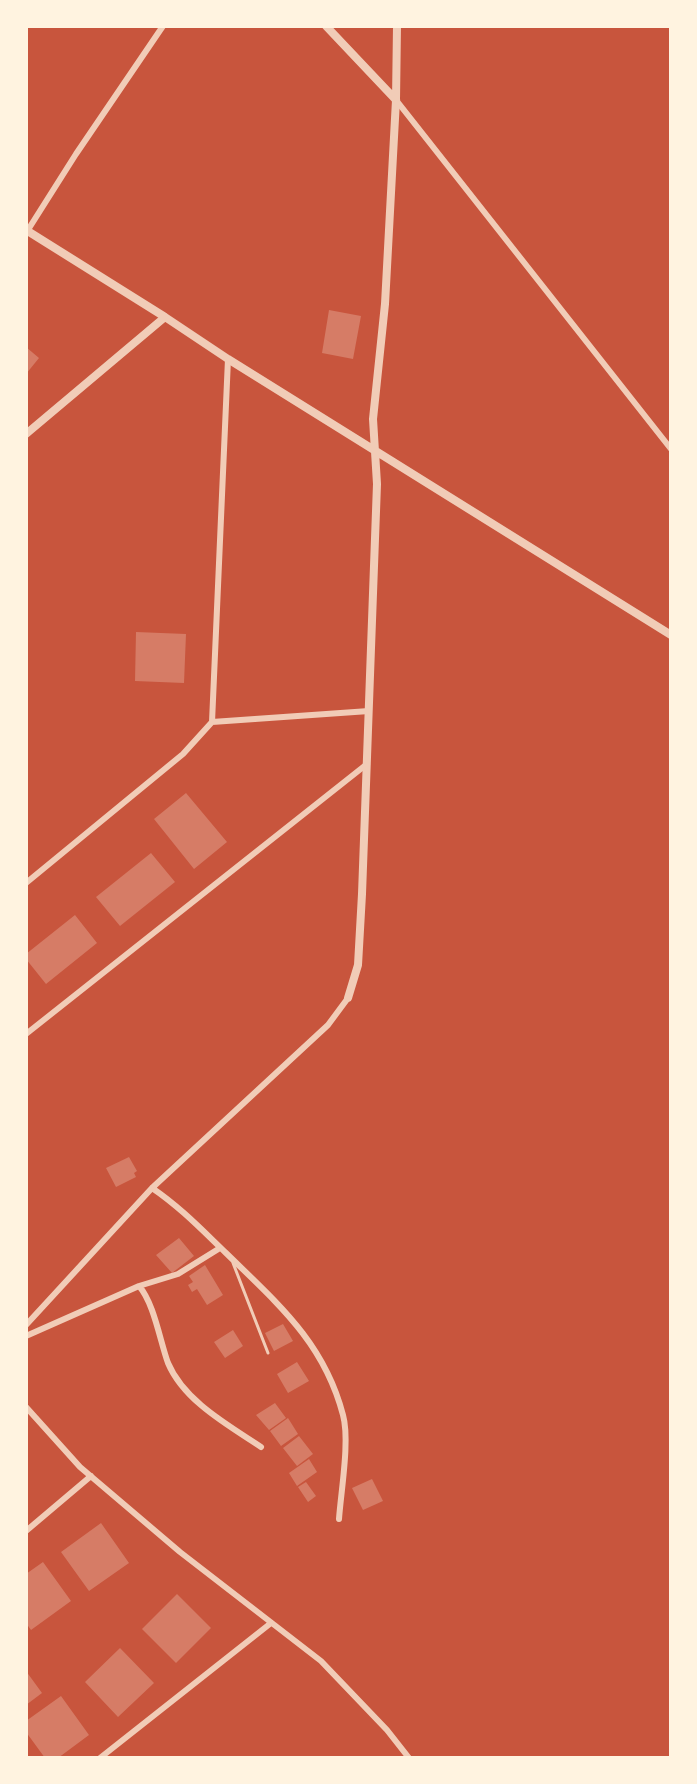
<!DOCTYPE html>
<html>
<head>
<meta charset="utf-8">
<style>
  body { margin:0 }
  #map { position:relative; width:697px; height:1784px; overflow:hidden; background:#c8553d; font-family:"IBM Plex Sans",sans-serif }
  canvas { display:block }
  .frame { position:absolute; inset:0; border:28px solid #fff3e0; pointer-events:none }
</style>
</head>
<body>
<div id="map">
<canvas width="697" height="1784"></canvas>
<div class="frame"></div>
</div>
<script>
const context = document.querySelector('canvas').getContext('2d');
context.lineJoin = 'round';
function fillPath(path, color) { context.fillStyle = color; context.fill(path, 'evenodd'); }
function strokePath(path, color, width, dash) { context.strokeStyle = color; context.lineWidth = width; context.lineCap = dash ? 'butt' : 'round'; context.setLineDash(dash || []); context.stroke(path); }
fillPath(new Path2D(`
  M 329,310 L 361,316 L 353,359 L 322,353 Z
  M 26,347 L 39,358 L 26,374 Z
  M 136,632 L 186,634 L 184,683 L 135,681 Z
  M 186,793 L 227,842 L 194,869 L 154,819 Z
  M 151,853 L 175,882 L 120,926 L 96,897 Z
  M 75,915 L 97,943 L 46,984 L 26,959 L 26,954 Z
  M 129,1157 L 137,1171 L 134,1173 L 136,1177 L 116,1187 L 106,1168 Z
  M 179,1238 L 194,1256 L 172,1273 L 156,1255 Z
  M 205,1265 L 223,1295 L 207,1305 L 197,1289 L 192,1292 L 188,1285 L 193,1282 L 189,1276 Z
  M 283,1324 L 293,1341 L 274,1351 L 265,1333 Z
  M 233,1330 L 243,1346 L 225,1358 L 214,1342 Z
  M 297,1362 L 309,1381 L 288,1393 L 277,1374 Z
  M 275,1403 L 286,1418 L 269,1430 L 256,1415 Z
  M 288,1418 L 298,1434 L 281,1446 L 270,1431 Z
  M 299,1436 L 313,1454 L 297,1466 L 283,1448 Z
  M 309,1459 L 317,1472 L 297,1486 L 289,1473 Z
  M 372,1479 L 383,1501 L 363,1510 L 352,1488 Z
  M 306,1482 L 316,1496 L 308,1502 L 298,1487 Z
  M 101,1523 L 129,1563 L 89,1591 L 61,1552 Z
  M 43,1562 L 71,1601 L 31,1630 L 26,1623 L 26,1574 Z
  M 177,1594 L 211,1628 L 176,1663 L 142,1629 Z
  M 120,1648 L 154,1683 L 118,1717 L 85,1682 Z
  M 26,1671 L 42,1693 L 26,1705 Z
  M 61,1696 L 89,1735 L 58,1758 L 45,1758 L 26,1732 L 26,1721 Z`), '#d67c66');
strokePath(new Path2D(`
  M 233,1263 L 268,1353`), '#f1ccb7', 3);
strokePath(new Path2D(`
  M 396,100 L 671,449
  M 26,233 L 76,154 L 163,26
  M 212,722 L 228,359
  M 26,883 L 183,754 L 212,722 L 369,711
  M 26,1034 L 367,764
  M 152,1188 C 180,1207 202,1230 226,1253 C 277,1303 324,1342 343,1415 C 350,1440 341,1491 339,1519
  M 139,1286 L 178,1274 L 220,1248
  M 26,1325 L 152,1188 L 328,1025 L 348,998
  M 26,1336 L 139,1286 C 154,1303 160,1341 168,1363 C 184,1401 228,1425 261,1447
  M 26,1407 L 80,1467 L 180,1552 L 321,1661 L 387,1730 L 409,1758
  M 26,1531 L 91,1476
  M 100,1758 L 271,1623`), '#f1ccb7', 6);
strokePath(new Path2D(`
  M 326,26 L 396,100
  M 26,230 L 165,317 L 228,359 L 671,635
  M 26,434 L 165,317
  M 348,998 L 358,965 L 362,894 L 377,484 L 373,419 L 385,304 L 396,100 L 397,26`), '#f1ccb7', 8);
</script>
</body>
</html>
